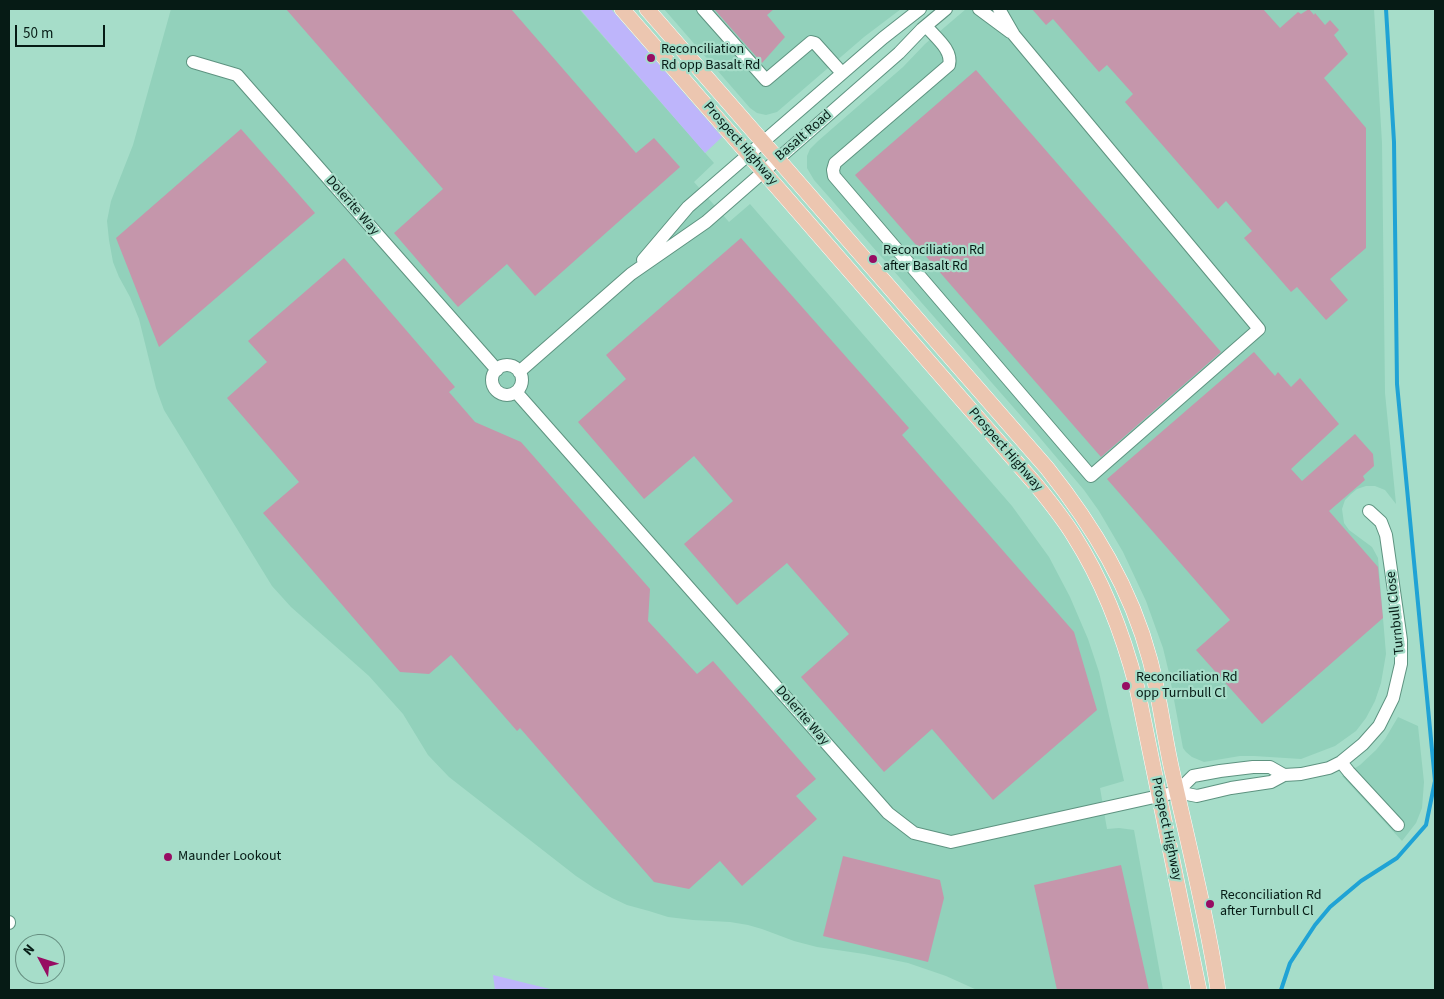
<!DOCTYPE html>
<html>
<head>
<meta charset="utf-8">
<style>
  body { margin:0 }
  #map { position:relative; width:1444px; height:999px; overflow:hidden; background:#a6ddc9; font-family:"Source Sans 3",sans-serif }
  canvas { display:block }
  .frame { position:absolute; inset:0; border:10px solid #061b15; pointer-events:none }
  .north { position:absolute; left:15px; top:934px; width:50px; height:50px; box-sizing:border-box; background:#a6ddc9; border:1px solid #668f81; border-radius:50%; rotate:310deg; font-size:14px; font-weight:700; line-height:20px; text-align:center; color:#061b15 }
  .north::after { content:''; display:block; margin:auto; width:18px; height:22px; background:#970d63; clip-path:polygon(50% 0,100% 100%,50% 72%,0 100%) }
  .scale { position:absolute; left:15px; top:25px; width:90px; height:22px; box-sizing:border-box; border:2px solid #061b15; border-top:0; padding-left:6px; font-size:15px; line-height:18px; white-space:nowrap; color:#061b15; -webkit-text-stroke:4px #a6ddc9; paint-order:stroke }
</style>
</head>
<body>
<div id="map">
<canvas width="1444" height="999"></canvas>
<div class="frame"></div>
<div class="north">N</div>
<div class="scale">50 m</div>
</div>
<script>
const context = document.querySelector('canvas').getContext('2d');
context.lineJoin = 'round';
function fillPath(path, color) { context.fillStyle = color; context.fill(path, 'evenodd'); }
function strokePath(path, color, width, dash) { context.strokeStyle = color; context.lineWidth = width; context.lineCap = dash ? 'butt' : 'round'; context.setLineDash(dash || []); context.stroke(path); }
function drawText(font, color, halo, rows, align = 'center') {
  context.font = font + ' "Source Sans 3",sans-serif'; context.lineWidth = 4.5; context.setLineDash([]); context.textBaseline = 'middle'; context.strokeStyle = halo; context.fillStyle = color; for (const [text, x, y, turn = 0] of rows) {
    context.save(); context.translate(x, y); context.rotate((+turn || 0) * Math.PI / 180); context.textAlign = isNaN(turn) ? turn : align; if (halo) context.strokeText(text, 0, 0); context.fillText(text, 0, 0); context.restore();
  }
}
fillPath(new Path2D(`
  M 171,9 L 579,9 L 714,163 L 694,182 L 729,222 L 750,204 L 1012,506 L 1049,557 L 1070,597 L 1088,639 L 1099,672 L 1124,781 L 1100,788 L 1107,829 L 1119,828 L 1134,830 L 1163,990 L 977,990 L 946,976 L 908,963 L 864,954 L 817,947 L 794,941 L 762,929 L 748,925 L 730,922 L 693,920 L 668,917 L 649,911 L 627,905 L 612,898 L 594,888 L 576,876 L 449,777 L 428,755 L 403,714 L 369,676 L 291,607 L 272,586 L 164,410 L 156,388 L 139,319 L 130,297 L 119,277 L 113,262 L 109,240 L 107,221 L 111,201 L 133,145 Z
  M 664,9 L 901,9 L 864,37 L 777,112 L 766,115 L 757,113 L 750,108 Z
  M 966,9 L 1374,9 L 1382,143 L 1385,393 L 1396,504 L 1385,490 L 1375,486 L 1366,486 L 1357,489 L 1351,494 L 1345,500 L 1342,509 L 1344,523 L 1349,530 L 1372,547 L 1378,558 L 1386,654 L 1381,683 L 1375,701 L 1366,718 L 1356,731 L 1335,746 L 1301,759 L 1254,756 L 1240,756 L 1204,762 L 1192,757 L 1186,752 L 1183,748 L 1169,673 L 1163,648 L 1155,626 L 1146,601 L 1123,552 L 1099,511 L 1084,490 L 1035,432 L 814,180 L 807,168 L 807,156 L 810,149 L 818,141 L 903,67 L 925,44 Z
  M 1398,717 L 1418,726 L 1424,782 L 1422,808 L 1416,823 L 1402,841 L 1342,776 L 1360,765 L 1376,750 L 1385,739 Z`), '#92d1bb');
fillPath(new Path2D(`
  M 580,9 L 611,9 L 722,137 L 705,153 Z
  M 493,975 L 554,990 L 495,990 Z`), '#beb5fb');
strokePath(new Path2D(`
  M 1281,990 L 1290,963 L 1315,925 L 1330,907 L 1361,881 L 1397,858 L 1426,825 L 1435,781 L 1397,384 L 1394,142 L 1386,9`), '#20a3d5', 4);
fillPath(new Path2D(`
  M 286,9 L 511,9 L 636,153 L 654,138 L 680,167 L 535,296 L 507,264 L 458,307 L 394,233 L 443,189 Z
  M 714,9 L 774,9 L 767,15 L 785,37 L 762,63 Z
  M 1032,9 L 1263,9 L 1280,28 L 1298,12 L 1301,14 L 1309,9 L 1314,15 L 1315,13 L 1325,25 L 1330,20 L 1339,30 L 1334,35 L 1348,54 L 1324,78 L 1366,128 L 1366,248 L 1330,279 L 1348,300 L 1326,320 L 1297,287 L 1291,292 L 1244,238 L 1252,231 L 1226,201 L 1218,209 L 1125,102 L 1133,94 L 1107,65 L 1099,72 L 1053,19 L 1046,25 Z
  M 976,70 L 1221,352 L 1101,457 L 855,175 Z
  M 241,129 L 315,213 L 159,347 L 116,238 Z
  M 741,238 L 909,428 L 902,435 L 1074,632 L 1097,710 L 993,800 L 932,729 L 884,772 L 801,677 L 849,634 L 787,563 L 737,605 L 684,544 L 733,501 L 694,456 L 644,499 L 578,422 L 626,379 L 606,355 Z
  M 344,258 L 455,387 L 449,392 L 475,422 L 521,442 L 650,589 L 648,621 L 697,674 L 713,661 L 816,779 L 796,796 L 817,819 L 742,886 L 720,861 L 689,889 L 654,882 L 520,728 L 517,731 L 451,655 L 429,674 L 400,672 L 263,513 L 299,482 L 227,398 L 267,362 L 248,341 Z
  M 1254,352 L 1275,376 L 1278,372 L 1291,387 L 1300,378 L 1339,424 L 1291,469 L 1302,481 L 1355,434 L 1373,454 L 1374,466 L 1363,476 L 1365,480 L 1329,511 L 1378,567 L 1383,618 L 1262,724 L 1196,650 L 1230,620 L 1107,479 Z
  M 843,856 L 940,880 L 944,898 L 928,962 L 823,936 Z
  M 1121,865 L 1149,990 L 1057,990 L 1034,885 Z`), '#c596ab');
const minor = new Path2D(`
  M 703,9 L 766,80 L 811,42 L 815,43 L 842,73
  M 979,9 L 1010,32
  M 926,26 C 935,37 953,50 949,65 L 835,163 L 833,170 L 834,176 L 1091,476 L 1259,329 L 1014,35 L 999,9
  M 193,62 L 237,75 L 497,370
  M 643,260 L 688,207 L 883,38 L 920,9
  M492 380a15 15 0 1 1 30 0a15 15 0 1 1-30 0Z
  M 519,372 L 631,274 L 706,222 L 899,53 L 922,29 L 946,9
  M 516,392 L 888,813 L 914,833 L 951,842 L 1177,792 L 1197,796 L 1231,788 L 1271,782 L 1284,775 L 1301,774 L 1329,768 L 1341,762 L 1363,744 L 1379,726 L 1393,698 L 1401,664 L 1401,640 L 1386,535 L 1381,522 L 1369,511
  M 1341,762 L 1349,772 L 1398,825
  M 1177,792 L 1193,776 L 1220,771 L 1253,767 L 1270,767 L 1284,775
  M 9,922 L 9,923`);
const major = new Path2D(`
  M 622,9 L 1037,486 C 1050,502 1063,518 1074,536 C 1104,583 1123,634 1137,688 L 1199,990
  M 647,9 L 1047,468 C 1093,526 1131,588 1150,660 C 1160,698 1164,737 1173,775 C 1189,847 1207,918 1218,990`);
strokePath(minor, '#5e9380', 14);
strokePath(major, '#fff', 16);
strokePath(minor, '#fff', 12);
strokePath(major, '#ecc6b0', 15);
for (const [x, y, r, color] of [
  [651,58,5,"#970d63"],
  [873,259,5,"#970d63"],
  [1126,686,5,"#970d63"],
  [168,857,5,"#970d63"],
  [1210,904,5,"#970d63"]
]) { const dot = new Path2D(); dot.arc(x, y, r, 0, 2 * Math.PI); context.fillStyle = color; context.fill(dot); strokePath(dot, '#a6ddc9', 2); }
drawText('14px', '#061b15', '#a6ddc9', [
  ["Reconciliation",661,50],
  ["Rd opp Basalt Rd",661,66],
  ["Reconciliation Rd",883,251],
  ["after Basalt Rd",883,267],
  ["Reconciliation Rd",1136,678],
  ["opp Turnbull Cl",1136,694],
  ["Maunder Lookout",178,857],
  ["Reconciliation Rd",1220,896],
  ["after Turnbull Cl",1220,912]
], 'left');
drawText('14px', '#061b15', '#a6ddc9', [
  ["Basalt Road",804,136,-41],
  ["Prospect Highway",740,144,49],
  ["Dolerite Way",352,206,49],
  ["Prospect Highway",1005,450,49],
  ["Turnbull Close",1396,613,-96],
  ["Dolerite Way",802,716,49],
  ["Prospect Highway",1166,829,78]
]);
</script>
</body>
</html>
